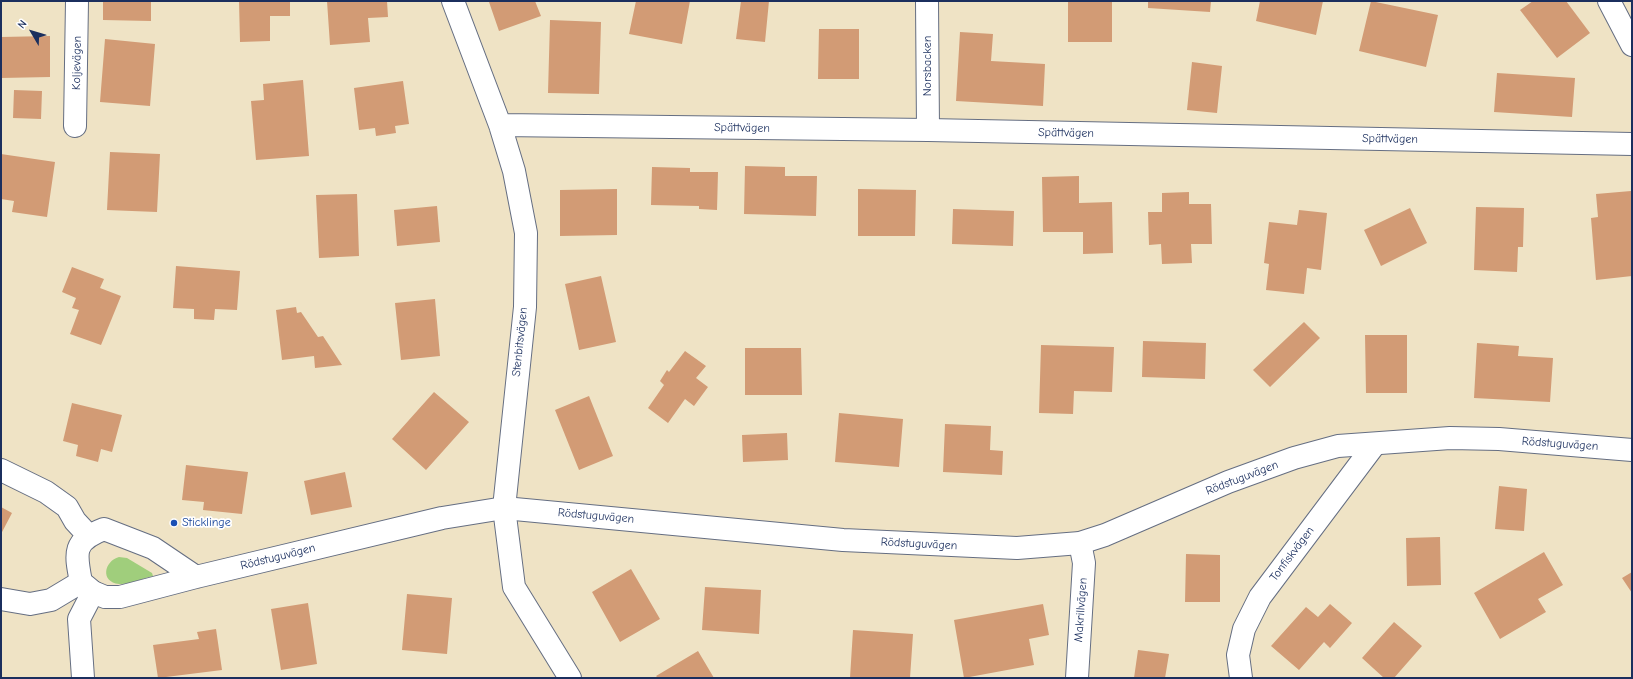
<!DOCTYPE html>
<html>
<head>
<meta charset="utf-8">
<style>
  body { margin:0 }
  #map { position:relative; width:1633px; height:679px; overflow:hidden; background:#efe3c5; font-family:"Comic Neue",sans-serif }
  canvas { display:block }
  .frame { position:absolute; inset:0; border:2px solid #1b2f5e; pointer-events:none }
  .north { position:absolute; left:12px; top:12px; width:40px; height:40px; -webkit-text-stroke:3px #fff; paint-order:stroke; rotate:308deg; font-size:11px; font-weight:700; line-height:16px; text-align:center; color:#1b2f5e }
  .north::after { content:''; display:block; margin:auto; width:14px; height:18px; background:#1b2f5e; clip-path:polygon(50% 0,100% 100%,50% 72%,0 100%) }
</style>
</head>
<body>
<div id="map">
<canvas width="1633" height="679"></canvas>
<div class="frame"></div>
<div class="north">N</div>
</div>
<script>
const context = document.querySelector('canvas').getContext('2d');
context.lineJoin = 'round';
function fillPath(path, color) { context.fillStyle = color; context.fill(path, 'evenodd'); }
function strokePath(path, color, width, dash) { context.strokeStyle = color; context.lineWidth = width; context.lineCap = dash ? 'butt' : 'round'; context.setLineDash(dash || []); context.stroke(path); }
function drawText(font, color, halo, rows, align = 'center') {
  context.font = font + ' "Comic Neue",sans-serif'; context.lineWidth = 3.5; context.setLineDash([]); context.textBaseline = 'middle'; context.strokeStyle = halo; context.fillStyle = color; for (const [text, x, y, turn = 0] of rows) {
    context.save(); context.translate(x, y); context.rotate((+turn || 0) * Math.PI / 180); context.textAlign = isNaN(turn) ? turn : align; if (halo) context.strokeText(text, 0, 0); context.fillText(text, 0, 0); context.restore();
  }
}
fillPath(new Path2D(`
  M 119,557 L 127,558 L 152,573 L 153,576 C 143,578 129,585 119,584 C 100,582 104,561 119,557 Z`), '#a0ce7c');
fillPath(new Path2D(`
  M 103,1 L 151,1 L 151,21 L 103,20 Z
  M 239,1 L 290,1 L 290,16 L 270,16 L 270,41 L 240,42 Z
  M 327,1 L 387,1 L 388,17 L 368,18 L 370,42 L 330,45 Z
  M 491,1 L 535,1 L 541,16 L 499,31 L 489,2 Z
  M 636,1 L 690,1 L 682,44 L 629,34 Z
  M 741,1 L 769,1 L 765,42 L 736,39 Z
  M 1068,1 L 1112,1 L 1112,42 L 1068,42 Z
  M 1148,1 L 1211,1 L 1210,12 L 1148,8 Z
  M 1260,1 L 1323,1 L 1316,35 L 1256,21 Z
  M 1371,1 L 1438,15 L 1426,67 L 1359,51 Z
  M 1533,1 L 1566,1 L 1590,33 L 1557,58 L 1520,10 Z
  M 550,20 L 601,22 L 599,94 L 548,93 Z
  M 819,29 L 859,29 L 859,79 L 818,79 Z
  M 960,32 L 993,34 L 991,61 L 1045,64 L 1043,106 L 956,101 Z
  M 50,36 L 50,77 L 1,78 L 1,37 Z
  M 105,39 L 155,44 L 150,106 L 100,102 Z
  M 1192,62 L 1222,66 L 1217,113 L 1187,110 Z
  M 1497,73 L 1575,78 L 1572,117 L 1494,112 Z
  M 303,80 L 309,156 L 256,160 L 251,101 L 264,100 L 263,84 Z
  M 403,81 L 409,124 L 395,126 L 396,133 L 376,136 L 375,128 L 359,130 L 354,88 Z
  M 14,90 L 42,91 L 41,119 L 13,118 Z
  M 110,152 L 160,154 L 157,212 L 107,210 Z
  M 1,154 L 55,162 L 47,217 L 12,212 L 14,201 L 1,199 Z
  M 745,166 L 785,167 L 785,176 L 817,176 L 816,216 L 744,214 Z
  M 652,167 L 690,168 L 690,172 L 718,172 L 717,210 L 699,209 L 699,206 L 651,205 Z
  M 1079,176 L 1079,203 L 1112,202 L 1113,253 L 1083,254 L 1083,232 L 1043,232 L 1042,177 Z
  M 617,189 L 617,235 L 560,236 L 560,190 Z
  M 858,189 L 916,190 L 915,236 L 858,236 Z
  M 1631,191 L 1632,276 L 1596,280 L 1591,218 L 1598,217 L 1596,194 Z
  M 1189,192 L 1189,204 L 1211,204 L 1212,244 L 1191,244 L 1192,263 L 1162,264 L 1161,244 L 1149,245 L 1148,212 L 1162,212 L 1162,193 Z
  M 357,194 L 359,256 L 319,258 L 316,195 Z
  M 437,206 L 440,242 L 397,246 L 394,210 Z
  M 1476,207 L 1524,208 L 1523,247 L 1518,247 L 1517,272 L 1474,270 Z
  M 1410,208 L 1427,243 L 1381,266 L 1364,230 Z
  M 953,209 L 1014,211 L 1013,246 L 952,244 Z
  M 1299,210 L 1327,213 L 1321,270 L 1307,268 L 1304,294 L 1266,290 L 1269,264 L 1264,263 L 1269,222 L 1297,225 Z
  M 176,266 L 240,271 L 237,310 L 215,309 L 214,320 L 194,319 L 194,309 L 173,308 Z
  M 72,267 L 104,279 L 100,288 L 121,296 L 101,345 L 70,334 L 79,310 L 72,308 L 76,298 L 62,292 Z
  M 601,276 L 616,342 L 579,350 L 565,284 Z
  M 435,299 L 440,356 L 401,360 L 395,303 Z
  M 296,307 L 297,313 L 301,312 L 318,337 L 323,336 L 342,365 L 315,368 L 314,356 L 282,360 L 276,310 Z
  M 1304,322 L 1320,338 L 1270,387 L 1253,370 Z
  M 1365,335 L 1407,335 L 1407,393 L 1366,393 Z
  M 1143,341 L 1206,343 L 1205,379 L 1142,377 Z
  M 1477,343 L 1519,346 L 1518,356 L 1553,358 L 1550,402 L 1474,398 Z
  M 1041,345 L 1114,347 L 1112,392 L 1074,391 L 1073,414 L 1039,413 Z
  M 745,348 L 801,348 L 802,395 L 745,395 Z
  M 685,351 L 706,366 L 696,378 L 708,387 L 694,406 L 685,399 L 668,423 L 648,408 L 664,385 L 660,381 L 667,370 L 669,372 Z
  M 434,392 L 469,422 L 426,470 L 392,439 Z
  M 589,396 L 613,456 L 579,470 L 555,410 Z
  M 72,403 L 122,415 L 112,452 L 101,449 L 98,462 L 76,456 L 78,445 L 63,441 Z
  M 839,413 L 903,419 L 899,467 L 835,462 Z
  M 945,424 L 991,426 L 990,450 L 1003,451 L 1002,475 L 943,472 Z
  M 787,433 L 788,460 L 743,462 L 742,435 Z
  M 186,465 L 248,472 L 242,514 L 203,510 L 204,502 L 182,500 Z
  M 345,472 L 352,507 L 311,515 L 304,481 Z
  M 1499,486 L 1527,489 L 1524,531 L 1495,529 Z
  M 1,507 L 12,513 L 1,534 Z
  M 1440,537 L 1441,585 L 1407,586 L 1406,538 Z
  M 1544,552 L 1563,585 L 1538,599 L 1546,612 L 1500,639 L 1474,593 Z
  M 1186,554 L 1220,555 L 1220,602 L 1185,602 Z
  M 631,569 L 660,619 L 620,642 L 592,592 Z
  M 1632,572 L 1632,593 L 1622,578 Z
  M 705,587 L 761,590 L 759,634 L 702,630 Z
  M 407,594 L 452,598 L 447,654 L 402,650 Z
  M 308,603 L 317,664 L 281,670 L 271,609 Z
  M 1043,604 L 1049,635 L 1029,639 L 1034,665 L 964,678 L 954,620 Z
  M 1330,604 L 1352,623 L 1330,648 L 1324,642 L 1299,670 L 1271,646 L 1306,607 L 1318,617 Z
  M 1394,622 L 1422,646 L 1394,678 L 1384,678 L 1362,658 Z
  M 216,629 L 222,670 L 158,678 L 153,645 L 199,639 L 197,632 Z
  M 853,630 L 913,634 L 910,678 L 850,678 Z
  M 1138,650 L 1169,654 L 1165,678 L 1134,678 Z
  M 698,651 L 714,678 L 658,678 L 656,676 Z`), '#d29b75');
const minor = new Path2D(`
  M 453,1 L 500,125 L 514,171 L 526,233 L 525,307 L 504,508 L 514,587 L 570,678
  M 927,1 L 928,130
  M 1609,1 L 1632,45
  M 500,125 L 928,130 L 1632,144
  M 75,126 L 77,1
  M 1,470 L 46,492 L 67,507 L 75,521 L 88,535
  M 1,599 L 30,604 L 51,600 L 81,582
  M 83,678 L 79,619 L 93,592
  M 1077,678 L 1084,563 L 1080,543
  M 1241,678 L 1238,655 L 1244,629 L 1260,597 L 1375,444`);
const tertiary = new Path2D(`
  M 196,577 L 153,548 L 104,529 C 73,541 75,552 81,582 L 93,592 L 105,597 L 120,597 L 196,577 L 442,518 L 504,508 L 843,540 L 1017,548 L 1080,543 L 1105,535 L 1228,482 L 1294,458 L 1338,446 L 1450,438 L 1499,439 L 1632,450`);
strokePath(minor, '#656e82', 24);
strokePath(tertiary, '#656e82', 24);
strokePath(minor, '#fff', 22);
strokePath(tertiary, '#fff', 22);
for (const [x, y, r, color] of [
  [174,523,4,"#1a4fb4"]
]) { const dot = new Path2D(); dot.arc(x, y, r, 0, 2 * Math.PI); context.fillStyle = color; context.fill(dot); strokePath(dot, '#fff', 1.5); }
drawText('12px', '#1b2f5e', '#fff', [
  ["Koljevägen",77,63,-89],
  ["Norsbacken",928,66,-90],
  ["Spättvägen",742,128,1],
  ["Spättvägen",1066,133,1],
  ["Spättvägen",1390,139,1],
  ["Stenbitsvägen",520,342,-84],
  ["Rödstuguvägen",1560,444,4],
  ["Rödstuguvägen",1242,478,-21],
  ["Rödstuguvägen",596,516,5],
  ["Rödstuguvägen",919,544,3],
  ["Tonfiskvägen",1292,554,-53],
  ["Rödstuguvägen",278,557,-14],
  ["Makrillvägen",1081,610,-86]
]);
drawText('12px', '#164399', '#fff', [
  ["Sticklinge",182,523]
], 'left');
</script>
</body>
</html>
